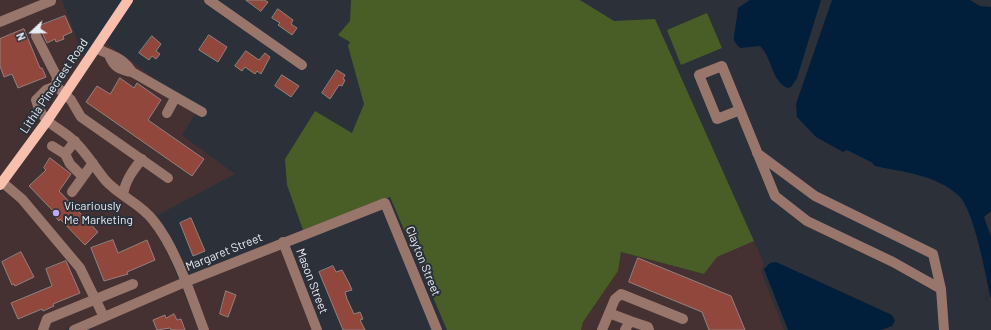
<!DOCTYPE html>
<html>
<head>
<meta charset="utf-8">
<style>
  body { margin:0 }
  #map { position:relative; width:991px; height:330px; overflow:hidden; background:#2b3039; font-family:Barlow,sans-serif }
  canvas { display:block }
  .north { position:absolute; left:12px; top:12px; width:40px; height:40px; -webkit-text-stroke:3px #2b3039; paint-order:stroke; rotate:248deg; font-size:11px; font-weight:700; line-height:16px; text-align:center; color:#e9ecf2 }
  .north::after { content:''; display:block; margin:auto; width:14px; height:18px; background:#e9ecf2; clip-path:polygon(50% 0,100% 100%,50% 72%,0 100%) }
</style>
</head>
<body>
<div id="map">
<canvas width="991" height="330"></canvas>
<div class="north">N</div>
</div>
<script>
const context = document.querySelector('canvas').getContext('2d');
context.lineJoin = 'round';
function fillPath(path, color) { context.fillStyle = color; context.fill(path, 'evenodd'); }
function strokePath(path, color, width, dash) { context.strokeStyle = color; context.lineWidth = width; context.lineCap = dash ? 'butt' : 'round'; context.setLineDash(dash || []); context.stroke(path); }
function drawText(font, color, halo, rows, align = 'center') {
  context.font = font + ' Barlow,sans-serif'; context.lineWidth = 4; context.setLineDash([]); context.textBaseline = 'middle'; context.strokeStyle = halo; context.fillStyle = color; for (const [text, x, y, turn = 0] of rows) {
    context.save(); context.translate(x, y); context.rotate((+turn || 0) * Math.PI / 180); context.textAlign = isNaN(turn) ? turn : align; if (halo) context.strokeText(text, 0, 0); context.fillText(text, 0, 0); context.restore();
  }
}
fillPath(new Path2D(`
  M 0,0 L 43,0 L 0,17 Z
  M 55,0 L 62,0 L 84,58 L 0,178 L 0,26 L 56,3 Z
  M 105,42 L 198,110 L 182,135 L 235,174 L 156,216 L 110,179 L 81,141 L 53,120 Z
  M 48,127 L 67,140 L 149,221 L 161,240 L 179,280 L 64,330 L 0,330 L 0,193 Z
  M 754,241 L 764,264 L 761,271 L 784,330 L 581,330 L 583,322 L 618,271 L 621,252 L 704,274 L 717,257 Z
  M 280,248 L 312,330 L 209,330 L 191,284 Z
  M 182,288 L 199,330 L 92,330 L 91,327 Z`), '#463132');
fillPath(new Path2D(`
  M 351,0 L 580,0 L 614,21 L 655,19 L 754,241 L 717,257 L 704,274 L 621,252 L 618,271 L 583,322 L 581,330 L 447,330 L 390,197 L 303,230 L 287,185 L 285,159 L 315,111 L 352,133 L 364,104 L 348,46 L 350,42 L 338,35 L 350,21 Z
  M 707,13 L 722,48 L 681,65 L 667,30 Z`), '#485e26');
fillPath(new Path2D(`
  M 750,0 L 821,0 L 797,78 L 791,87 L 787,88 C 771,80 772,57 760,46 L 740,48 C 738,46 735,43 734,40 C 733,39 738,13 738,8 Z
  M 832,0 L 970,0 L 980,6 L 991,7 L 991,211 L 984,217 L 991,237 L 991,299 C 986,277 974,208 958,195 C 936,175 903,172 875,166 L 871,162 L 847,150 L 843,152 L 816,137 L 797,117 L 796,104 Z
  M 776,262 L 892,315 L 895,321 L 892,326 L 881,330 L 788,330 L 764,269 L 770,263 Z`), '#011f3a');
const building = new Path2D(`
  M 246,0 L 264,0 L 268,2 L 261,11 Z
  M 278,9 L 293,20 L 291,24 L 297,28 L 292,35 L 278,25 L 280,23 L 272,18 Z
  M 65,16 L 72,32 L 63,36 L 64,39 L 56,42 L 55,39 L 47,43 L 39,26 Z
  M 24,29 L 40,68 L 42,68 L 46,77 L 18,88 L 12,74 L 4,77 L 0,66 L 0,39 Z
  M 209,35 L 227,47 L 218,62 L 199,50 Z
  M 152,36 L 161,44 L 156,51 L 160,54 L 156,59 L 152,56 L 149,60 L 139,53 Z
  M 246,51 L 259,60 L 265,53 L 270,57 L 261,74 L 257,71 L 255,74 L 245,67 L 242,71 L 235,66 Z
  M 337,70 L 345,75 L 343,79 L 345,80 L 342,86 L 339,85 L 330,99 L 322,93 Z
  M 282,75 L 299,86 L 291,97 L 275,86 Z
  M 120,78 L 134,88 L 137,83 L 161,100 L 148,120 L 204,159 L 192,176 L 86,102 L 97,86 L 110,94 Z
  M 50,158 L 71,174 L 59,191 L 98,232 L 85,245 L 60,219 L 59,221 L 51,212 L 53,211 L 29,186 L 46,170 L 44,168 Z
  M 191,218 L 205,251 L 193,256 L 180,223 Z
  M 113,240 L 118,253 L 147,240 L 155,260 L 127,272 L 128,274 L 104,281 L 91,248 Z
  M 21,252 L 34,277 L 15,286 L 14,284 L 12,285 L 2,262 Z
  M 638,258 L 731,296 L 745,330 L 709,330 L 702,312 L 629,282 Z
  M 66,261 L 80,293 L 53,304 L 54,306 L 43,311 L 42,309 L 18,319 L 11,303 L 52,286 L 46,269 Z
  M 333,266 L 336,272 L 342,270 L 349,283 L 352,290 L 345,292 L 347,299 L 354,314 L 360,312 L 363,319 L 360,320 L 365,330 L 343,330 L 319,272 Z
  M 226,291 L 236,295 L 228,317 L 220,314 Z
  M 174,314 L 177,320 L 181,319 L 185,330 L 171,330 L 170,328 L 157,330 L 153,320 L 165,315 L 166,318 Z`);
fillPath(building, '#92473c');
strokePath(building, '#90827f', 1);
strokePath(new Path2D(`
  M 209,0 L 302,65
  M 0,22 L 51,1
  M 36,36 L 57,77 L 56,86
  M 96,48 C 111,56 122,56 132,72
  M 109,55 C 114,67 119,70 132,72 L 202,112
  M 740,110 L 717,119 L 699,75 L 722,66 L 775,196 L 807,221 L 893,262 L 941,289
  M 167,113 L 175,98
  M 75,141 L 65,154 L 70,164 L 83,177
  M 52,146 L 65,154
  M 757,153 L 815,196 L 933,254 L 941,289 L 944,330
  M 168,178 L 81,117 L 71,100 L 56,86 L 46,90 L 36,100 C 43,125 57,125 74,141 C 87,153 95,168 106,181 C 120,196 141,204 153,220 C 176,248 191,296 204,330
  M 2,182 L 22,199 L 80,268 L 104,317
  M 72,192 L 93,163
  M 123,195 C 125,181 133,170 142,159
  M 283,242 L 317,330
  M 609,313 L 630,321 L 625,330
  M 630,321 L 648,327 L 649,330
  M 43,330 L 47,319 L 133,284
  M 74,330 L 185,282 L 385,203 L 437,330
  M 602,330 L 615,299 L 621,294 L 683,319`), '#98766b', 10);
strokePath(new Path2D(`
  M 0,185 L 47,121 L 128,0`), '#f8bfad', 10);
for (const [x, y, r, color] of [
  [56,213,4,"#c2a8f2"]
]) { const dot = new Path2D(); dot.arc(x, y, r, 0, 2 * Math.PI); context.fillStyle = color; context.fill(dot); strokePath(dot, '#2b3039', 1.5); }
drawText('12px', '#e9ecf2', '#2b3039', [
  ["Lithia Pinecrest Road",54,86,-56],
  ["Margaret Street",224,252,-22],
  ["Clayton Street",423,261,68],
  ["Mason Street",312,281,69]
]);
drawText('12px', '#e9ecf2', '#2b3039', [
  ["Vicariously",64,206],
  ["Me Marketing",64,220]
], 'left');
</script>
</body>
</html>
